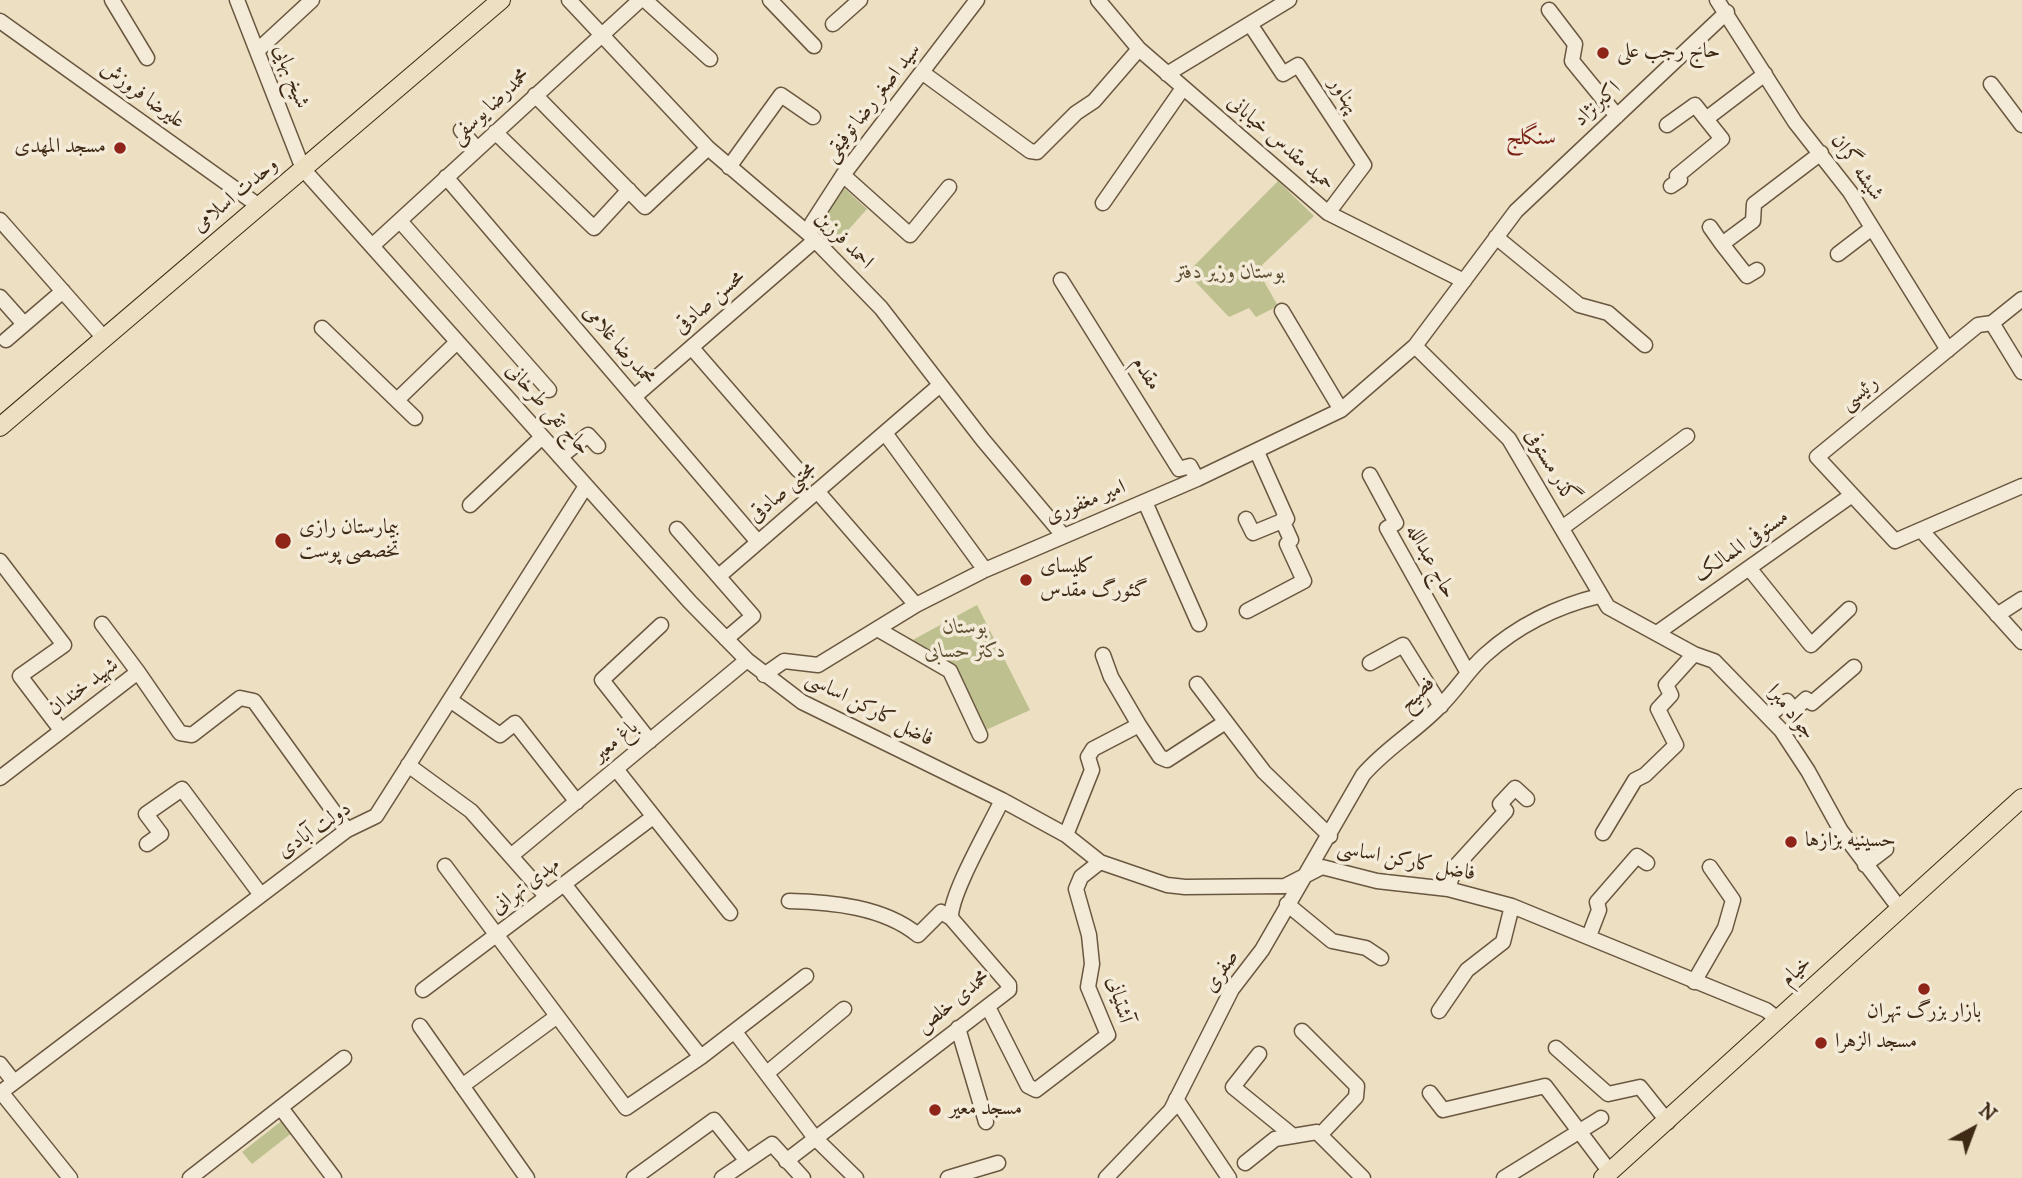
<!DOCTYPE html>
<html>
<head>
<meta charset="utf-8">
<style>
  body { margin:0 }
  #map { position:relative; width:2022px; height:1178px; overflow:hidden; background:#ecdfc2; font-family:"IM FELL DW Pica",serif }
  canvas { display:block }
  .north { position:absolute; left:1938px; top:1094px; width:70px; height:70px; -webkit-text-stroke:5px #f3ead7; paint-order:stroke; rotate:41deg; font-size:19px; font-weight:700; line-height:28px; text-align:center; color:#3f2a15 }
  .north::after { content:''; display:block; margin:auto; width:24px; height:32px; background:#3f2a15; clip-path:polygon(50% 0,100% 100%,50% 72%,0 100%) }
</style>
</head>
<body>
<div id="map">
<canvas width="2022" height="1178"></canvas>
<div class="north">N</div>
</div>
<script>
const context = document.querySelector('canvas').getContext('2d');
context.lineJoin = 'round';
function fillPath(path, color) { context.fillStyle = color; context.fill(path, 'evenodd'); }
function strokePath(path, color, width, dash) { context.strokeStyle = color; context.lineWidth = width; context.lineCap = dash ? 'butt' : 'round'; context.setLineDash(dash || []); context.stroke(path); }
function drawText(font, color, halo, rows, align = 'center') {
  context.font = font + ' "IM FELL DW Pica",Amiri,serif'; context.lineWidth = 7; context.setLineDash([]); context.textBaseline = 'middle'; context.strokeStyle = halo; context.fillStyle = color; for (const [text, x, y, turn = 0] of rows) {
    context.save(); context.translate(x, y); context.rotate((+turn || 0) * Math.PI / 180); context.textAlign = isNaN(turn) ? turn : align; if (halo) context.strokeText(text, 0, 0); context.fillText(text, 0, 0); context.restore();
  }
}
fillPath(new Path2D(`
  M 1278,181 L 1314,216 L 1262,265 L 1262,278 L 1278,306 L 1256,317 L 1249,308 L 1229,317 L 1187,273 Z
  M 844,188 L 867,209 L 833,247 L 817,233 L 821,220 Z
  M 977,605 L 1030,710 L 986,730 L 955,665 L 909,642 Z
  M 284,1119 L 293,1132 L 252,1164 L 242,1152 Z`), '#bec08f');
const minor = new Path2D(`
  M 112,0 L 147,58
  M 237,0 L 303,169 L 690,602 L 747,660 L 802,702 L 1002,800 L 1066,835 L 1100,862 L 1167,885 L 1185,887 L 1285,886 L 1322,867 L 1377,881 L 1448,889 L 1512,906 L 1766,1010 L 1779,1020
  M 569,0 L 708,148 L 810,235 L 881,308 L 983,440 L 1062,534
  M 645,0 L 710,59
  M 770,0 L 814,46
  M 1098,0 L 1139,49 L 1328,213 L 1464,281
  M 1717,0 L 1795,122 L 1850,192 L 1948,350
  M 1549,10 L 1575,44 L 1572,61 L 1617,116
  M 0,21 L 259,206
  M 833,24 L 860,0
  M 1250,24 L 1283,74 L 1298,65 L 1364,165 L 1328,213
  M 258,50 L 312,0
  M 923,73 L 1030,151 L 1037,152 L 1076,113 L 1094,101 L 1139,49
  M 1167,74 L 1289,0
  M 1991,84 L 2022,125
  M 535,95 L 645,207 L 708,148
  M 1667,125 L 1695,105 L 1706,119
  M 461,130 L 477,149
  M 495,132 L 594,228 L 629,190
  M 729,167 L 781,95 L 813,117
  M 843,175 L 910,235 L 949,187
  M 446,177 L 758,542
  M 1671,186 L 1680,180 L 1677,176 L 1722,139 L 1706,119 L 1765,74
  M 1103,203 L 1183,88
  M 0,220 L 104,338
  M 400,221 L 549,390
  M 1710,227 L 1722,244
  M 810,235 L 812,223 L 843,175 L 977,0
  M 1496,237 L 1579,305 L 1608,313 L 1645,345
  M 372,246 L 640,0
  M 1838,254 L 1872,228
  M 1757,270 L 1747,276 L 1722,244 L 1753,221 L 1754,204 L 1821,153
  M 1061,280 L 1179,469 L 1190,466 L 1197,479
  M 0,297 L 24,324
  M 2022,299 L 1992,323 L 1978,325 L 1817,457 L 1895,541 L 2022,486
  M 1282,311 L 1341,410
  M 1992,323 L 2022,372
  M 322,328 L 415,418
  M 6,340 L 63,291
  M 1415,346 L 1509,439 L 1608,607 L 1694,654 L 1714,661 L 1781,730 L 1808,771 L 1841,831 L 1900,909
  M 692,348 L 798,470
  M 634,397 L 814,241
  M 397,400 L 457,342
  M 885,433 L 985,570
  M 560,457 L 588,435 L 598,446
  M 1370,475 L 1396,523 L 1387,528 L 1468,673
  M 817,491 L 916,605
  M 1145,502 L 1199,624
  M 470,505 L 542,437
  M 1246,519 L 1253,533 L 1287,519 L 1257,452
  M 1562,528 L 1687,436
  M 677,529 L 753,616 L 726,639
  M 1921,530 L 2022,642
  M 0,561 L 64,645 L 20,676 L 61,730
  M 1749,568 L 1811,645 L 1849,609
  M 719,576 L 940,385
  M 1247,611 L 1304,581 L 1287,544 L 1291,540 L 1282,520
  M 1997,615 L 2022,599
  M 102,624 L 138,672
  M 879,630 L 950,671 L 980,735
  M 1657,633 L 1852,495
  M 1103,655 L 1111,677 L 1139,725
  M 1370,663 L 1403,645 L 1441,706
  M 764,675 L 784,661 L 818,665 L 916,605 L 985,570 L 1197,479 L 1341,410 L 1415,346 L 1516,211 L 1727,12
  M 1197,684 L 1264,772 L 1330,836
  M 450,700 L 500,735 L 515,723 L 577,802
  M 1768,716 L 1787,701 L 1794,710 L 1806,699 L 1812,703 L 1854,667
  M 650,741 L 602,680 L 661,625
  M 408,765 L 471,811 L 547,897
  M 616,769 L 730,913
  M 0,778 L 138,672 L 180,733 L 192,735 L 240,698 L 254,701 L 347,830
  M 1603,833 L 1635,780 L 1645,775 L 1676,745 L 1658,709 L 1671,695 L 1666,685 L 1694,654
  M 1066,835 L 1092,770 L 1088,757 L 1093,749 L 1139,725 L 1160,757 L 1167,760 L 1224,723
  M 147,844 L 161,834 L 146,814 L 182,789 L 261,895
  M 512,855 L 747,660
  M 1865,865 L 1886,849
  M 445,866 L 626,1108 L 701,1057 L 806,976
  M 564,884 L 701,1057
  M 1448,889 L 1455,867 L 1506,811 L 1500,804 L 1515,788 L 1527,799
  M 1287,904 L 1332,941 L 1366,948 L 1381,958
  M 951,918 C 950,894 990,826 1002,800
  M 1589,936 L 1599,910 L 1597,902 L 1637,856 L 1647,863
  M 1694,982 L 1725,928 L 1733,900 L 1710,867
  M 423,990 L 653,817
  M 988,1007 L 1028,1086 L 1036,1090 L 1108,1035 L 1088,987 L 1092,964 L 1089,935 L 1076,889 L 1081,877 L 1100,862
  M 1439,1011 L 1467,970 L 1503,942 L 1512,906
  M 420,1026 L 527,1178
  M 958,1028 L 986,1122
  M 1302,1031 L 1357,1086 L 1356,1097 L 1321,1134
  M 735,1032 L 815,1138 L 856,1178
  M 1556,1048 L 1608,1094 L 1640,1087 L 1668,1122
  M 1259,1054 L 1233,1087 L 1292,1135
  M 0,1064 L 14,1082
  M 767,1073 L 844,1009
  M 462,1086 L 556,1017
  M 1,1092 L 70,1178
  M 0,1093 L 347,830 L 376,816 L 586,486
  M 1430,1093 L 1443,1110 L 1545,1086 L 1610,1172
  M 1176,1099 L 1229,1178
  M 281,1108 L 334,1178
  M 786,1161 L 1009,990 L 1009,985 L 951,918 L 941,912 L 918,935 C 884,907 832,902 789,901
  M 1245,1163 L 1275,1139 L 1317,1132 L 1363,1178
  M 190,1178 L 344,1058
  M 634,1178 L 714,1120 L 746,1160
  M 722,1178 L 772,1144 L 803,1178
  M 948,1178 L 998,1163
  M 1106,1178 L 1171,1110 L 1232,989 L 1262,950 L 1363,775 C 1386,748 1415,732 1439,707 C 1456,691 1468,670 1485,655 C 1517,626 1558,606 1599,596
  M 1504,1178 L 1601,1118`);
const major = new Path2D(`
  M 0,427 L 501,0
  M 1603,1178 L 2022,798`);
strokePath(minor, '#6a5740', 17);
strokePath(major, '#3f2a15', 20);
strokePath(minor, '#f3ead7', 14);
strokePath(major, '#ecdfc2', 18);
for (const [x, y, r, color] of [
  [1603,53,7,"#8f2418"],
  [120,148,7,"#8f2418"],
  [283,541,9,"#8f2418"],
  [1026,580,7,"#8f2418"],
  [1791,842,7,"#8f2418"],
  [1924,989,7,"#8f2418"],
  [1821,1043,7,"#8f2418"],
  [935,1110,7,"#8f2418"]
]) { const dot = new Path2D(); dot.arc(x, y, r, 0, 2 * Math.PI); context.fillStyle = color; context.fill(dot); strokePath(dot, '#f3ead7', 2.5); }
drawText('21px', '#3f2a15', '#f3ead7', [
  ["حاج رجب علی",1617,53],
  ["مسجد المهدی",106,148,"right"],
  ["بیمارستان رازی",299,529],
  ["تخصصی پوست",299,553],
  ["کلیسای",1040,568],
  ["گئورگ مقدس",1040,592],
  ["حسینیه بزازها",1805,842],
  ["بازار بزرگ تهران",1924,1013,"center"],
  ["مسجد الزهرا",1835,1043],
  ["مسجد معیر",949,1110]
], 'left');
drawText('21px', '#3f2a15', '#f3ead7', [
  ["شیخ بهایی",290,77,69],
  ["علیرضا فروزش",142,96,36],
  ["پهناور",1343,96,57],
  ["سید اصغر رضا توفیقی",873,103,-52],
  ["اکبرنژاد",1598,105,-43],
  ["محمدرضا یوسفی",491,107,-43],
  ["حمید مقدس خیابانی",1280,144,41],
  ["شیشه گران",1856,168,55],
  ["وحدت اسلامی",236,196,-40],
  ["احمد فرزین",843,241,45],
  ["محسن صادقی",710,303,-41],
  ["محمدرضا غلامی",618,346,49],
  ["مقدم",1145,374,57],
  ["رئیسی",1860,394,-39],
  ["حاج تقی طرخانی",547,410,48],
  ["گذر مستوفی",1550,467,59],
  ["مجتبی صادقی",783,493,-41],
  ["امیر مغفوری",1086,503,-22],
  ["مستوفی الممالک",1742,547,-35],
  ["حاج عبدالله",1430,562,61],
  ["شهید خندان",84,688,-37],
  ["فصیح",1418,695,-44],
  ["فاضل کارکن اساسی",869,710,27],
  ["جواد مبرا",1790,713,51],
  ["باغ معیر",616,742,-40],
  ["دولت آبادی",315,831,-34],
  ["فاضل کارکن اساسی",1406,862,11],
  ["مهدی تهرانی",526,887,-37],
  ["صفری",1222,972,-56],
  ["خیام",1797,972,-43],
  ["آشتیانی",1118,1000,75],
  ["محمدی خلص",954,1003,-39]
]);
drawText('italic 21px', '#5f5034', '#f3ead7', [
  ["بوستان وزیر دفتر",1230,274],
  ["بوستان",965,629],
  ["دکتر حسابی",965,653]
]);
drawText('23px', '#7a1f14', '#f3ead7', [
  ["سنگلج",1531,139]
]);
</script>
</body>
</html>
